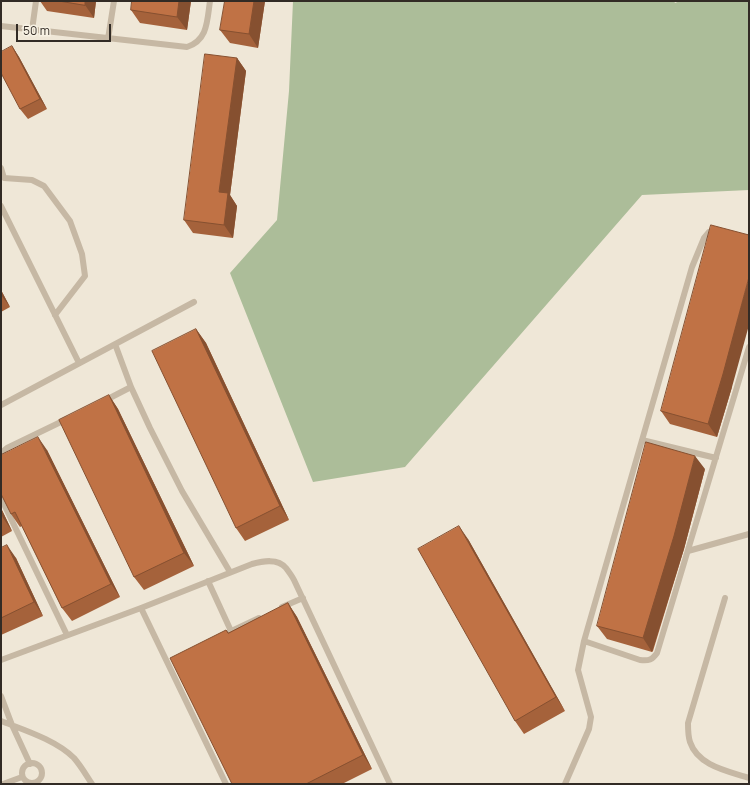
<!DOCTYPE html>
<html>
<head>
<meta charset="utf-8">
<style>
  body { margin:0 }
  #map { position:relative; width:750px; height:785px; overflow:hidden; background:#efe7d7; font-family:Manrope,sans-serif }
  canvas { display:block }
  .frame { position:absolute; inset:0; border:2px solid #322b25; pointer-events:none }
  .scale { position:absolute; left:16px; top:24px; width:95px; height:18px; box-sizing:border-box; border:2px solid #322b25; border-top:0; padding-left:5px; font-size:12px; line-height:14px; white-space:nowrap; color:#322b25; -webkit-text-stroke:3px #f7f1e3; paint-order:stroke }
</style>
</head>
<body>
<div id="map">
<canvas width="750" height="785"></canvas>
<div class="frame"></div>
<div class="scale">50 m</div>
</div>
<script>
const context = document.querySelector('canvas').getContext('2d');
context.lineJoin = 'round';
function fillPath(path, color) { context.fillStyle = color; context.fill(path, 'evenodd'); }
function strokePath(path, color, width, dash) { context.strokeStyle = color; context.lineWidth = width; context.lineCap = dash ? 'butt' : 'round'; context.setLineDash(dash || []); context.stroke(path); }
fillPath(new Path2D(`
  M 293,1 L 674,1 L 675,3 L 680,1 L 749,1 L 749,190 L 642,195 L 405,467 L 313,482 L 230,273 L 277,220 L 289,91 Z`), '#acbd99');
strokePath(new Path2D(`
  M 1,26 L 187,47 C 208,40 207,21 210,1
  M 32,30 L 36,1
  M 108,39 L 114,1
  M 1,168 L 4,178 L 32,180 L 44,186 L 70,221 L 82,254 L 85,276 L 55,315
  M 1,206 L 79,363
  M 115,344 L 131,387 L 150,428 L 182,491 L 230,572
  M 104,401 L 131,387
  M 1,405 L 194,302
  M 642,440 L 716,458
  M 1,453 L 7,448 L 67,419
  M 1,498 L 67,635
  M 688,551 L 749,534
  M 208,581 L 231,631
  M 725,598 L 688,723 C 688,729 688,736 690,742 C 698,766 728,771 749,778
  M 282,607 L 303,598
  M 141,608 L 226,784
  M 221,636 L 259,618
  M 584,641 L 640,660 C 649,661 652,660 657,653 L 749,347
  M 1,660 L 141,608 L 252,564 C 263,561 278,558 286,568 C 289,572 292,576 294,580 L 390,784
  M 1,696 L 12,725 L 30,764
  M 1,721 C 24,730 56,740 74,758 C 81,766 86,775 92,784
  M22 773a10 10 0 1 1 20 0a10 10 0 1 1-20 0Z
  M 3,784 L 22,777
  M 565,784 L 589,729 L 591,717 L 578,670 L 584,641 L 692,267 L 704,238 L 709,232 L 716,231`), '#c6b8a4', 6);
fillPath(new Path2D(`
  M 40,1 L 96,1 L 94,18 L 47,11 Z
  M 132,1 L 191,1 L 187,30 L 140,23 L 131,10 Z
  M 225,1 L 265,1 L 258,48 L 230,43 L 220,30 Z
  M 12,46 L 19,57 L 47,109 L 28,119 L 20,109 Z
  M 237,58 L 246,71 L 230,195 L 237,206 L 233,238 L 193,233 L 184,220 Z
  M 1,290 L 10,307 L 1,312 Z
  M 196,329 L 206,343 L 289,520 L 245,541 L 236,528 Z
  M 732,387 L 717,437 L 670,424 L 661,411 Z
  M 109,395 L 118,409 L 194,566 L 144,590 L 134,577 Z
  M 47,450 L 120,597 L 72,621 L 62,608 L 22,526 L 20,527 L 11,514 Z
  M 705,469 L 684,549 L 653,651 L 652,652 L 607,639 L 597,626 Z
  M 1,508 L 12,531 L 1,537 Z
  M 468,539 L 565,711 L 524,734 L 515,721 Z
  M 1,548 L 16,558 L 43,616 L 1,635 Z
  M 288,603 L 297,617 L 372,769 L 342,784 L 232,784 L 226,630 L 229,633 Z`), '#a5623b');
fillPath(new Path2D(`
  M 85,1 L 96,1 L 94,18 L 85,5 Z
  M 179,1 L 191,1 L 187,30 L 177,17 Z
  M 254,1 L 265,1 L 258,48 L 249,34 Z
  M 12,46 L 19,57 L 47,109 L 40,99 Z
  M 237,58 L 246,71 L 230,195 L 237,206 L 233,238 L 224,225 L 219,192 Z
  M 749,277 L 749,325 L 732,387 L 717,437 L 708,424 Z
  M 1,290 L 10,307 L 1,295 Z
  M 196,329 L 206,343 L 289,520 L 280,506 Z
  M 109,395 L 118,409 L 194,566 L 184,553 Z
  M 38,437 L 47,450 L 120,597 L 111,584 Z
  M 695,456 L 705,469 L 684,549 L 652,652 L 643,638 Z
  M 1,508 L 12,531 L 3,518 L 1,514 Z
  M 459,526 L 468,539 L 565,711 L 556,697 Z
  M 7,545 L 16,558 L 43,616 L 34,602 Z
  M 288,603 L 297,617 L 372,769 L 363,755 Z`), '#865030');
const building = new Path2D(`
  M 59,1 L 85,1 L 85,5 Z
  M 132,1 L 179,1 L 177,17 L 131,10 Z
  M 225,1 L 254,1 L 249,34 L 220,30 Z
  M 12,46 L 40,99 L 20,109 L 1,73 L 1,52 Z
  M 205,54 L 237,58 L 219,192 L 228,193 L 224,225 L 184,220 Z
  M 711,225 L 749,235 L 749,277 L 723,374 L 708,424 L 661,411 Z
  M 196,329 L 280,506 L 236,528 L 152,351 Z
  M 109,395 L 184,553 L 134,577 L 59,420 Z
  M 38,437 L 111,584 L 62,608 L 15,512 L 11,514 L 1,494 L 1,455 Z
  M 646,442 L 695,456 L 674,536 L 643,638 L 597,626 Z
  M 459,526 L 556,697 L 515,721 L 418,549 Z
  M 7,545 L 34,602 L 1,618 L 1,548 Z
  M 288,603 L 363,755 L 306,784 L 232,784 L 170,658 L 226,630 L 228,633 Z`);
fillPath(building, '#c07245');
strokePath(building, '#865030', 1);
</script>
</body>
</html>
